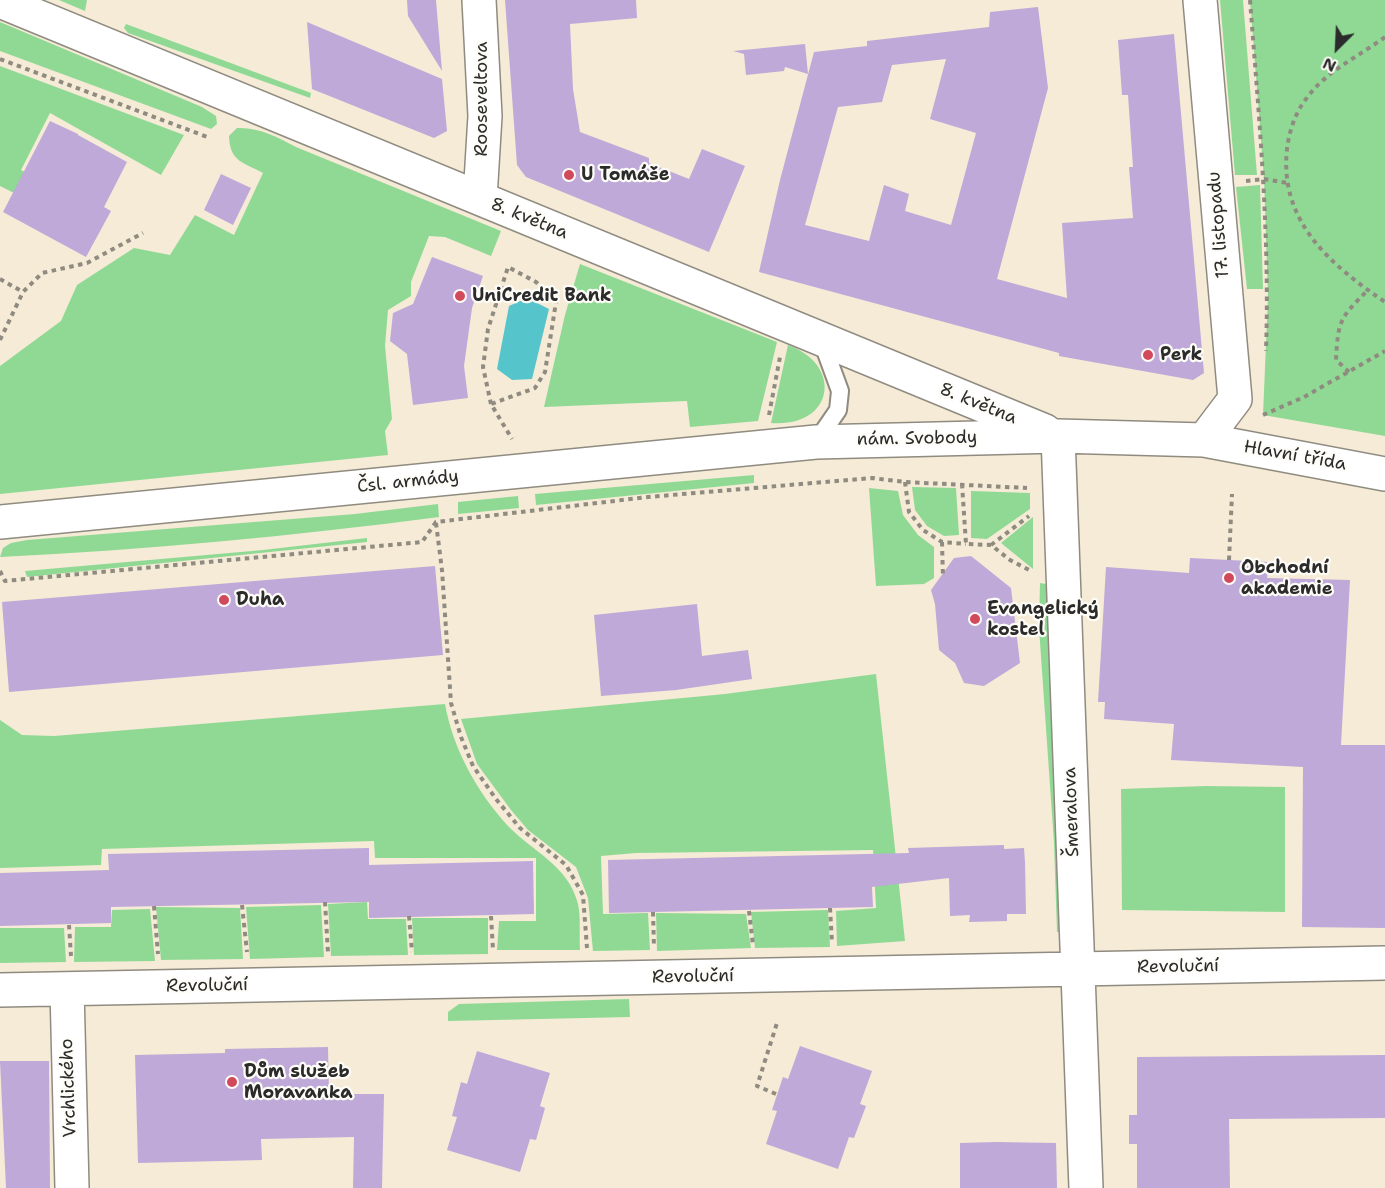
<!DOCTYPE html>
<html>
<head>
<meta charset="utf-8">
<style>
  body { margin:0 }
  #map { position:relative; width:1385px; height:1188px; overflow:hidden; background:#f5ebd6; font-family:"Shantell Sans",sans-serif }
  canvas { display:block }
  .north { position:absolute; left:1307px; top:18px; width:60px; height:60px; -webkit-text-stroke:4px #fdfcf7; paint-order:stroke; rotate:204deg; font-size:16px; font-weight:700; line-height:24px; text-align:center; color:#2b2b2b }
  .north::after { content:''; display:block; margin:auto; width:21px; height:27px; background:#2b2b2b; clip-path:polygon(50% 0,100% 100%,50% 72%,0 100%) }
</style>
</head>
<body>
<div id="map">
<canvas width="1385" height="1188"></canvas>
<div class="north">N</div>
</div>
<script>
const context = document.querySelector('canvas').getContext('2d');
context.lineJoin = 'round';
function fillPath(path, color) { context.fillStyle = color; context.fill(path, 'evenodd'); }
function strokePath(path, color, width, dash) { context.strokeStyle = color; context.lineWidth = width; context.lineCap = dash ? 'butt' : 'round'; context.setLineDash(dash || []); context.stroke(path); }
function drawText(font, color, halo, rows, align = 'center') {
  context.font = font + ' "Shantell Sans",sans-serif'; context.lineWidth = 4.5; context.setLineDash([]); context.textBaseline = 'middle'; context.strokeStyle = halo; context.fillStyle = color; for (const [text, x, y, turn = 0] of rows) {
    context.save(); context.translate(x, y); context.rotate((+turn || 0) * Math.PI / 180); context.textAlign = isNaN(turn) ? turn : align; if (halo) context.strokeText(text, 0, 0); context.fillText(text, 0, 0); context.restore();
  }
}
fillPath(new Path2D(`
  M 59,0 L 87,0 L 85,11 Z
  M 1220,0 L 1243,0 L 1257,175 L 1235,175 Z
  M 1250,0 L 1385,0 L 1385,436 L 1263,415 L 1268,297 L 1264,179 Z
  M 0,22 L 202,107 L 216,116 L 217,124 L 211,129 L 0,51 Z
  M 126,24 L 311,93 L 310,98 L 128,33 L 124,28 Z
  M 0,66 L 184,135 L 161,175 L 50,113 L 21,170 L 27,173 L 16,194 L 0,186 Z
  M 237,128 C 259,127 277,137 296,147 L 501,231 L 491,256 L 445,237 L 429,236 L 411,282 L 411,296 L 388,310 L 385,346 L 392,419 L 385,431 L 388,455 L 0,494 L 0,366 L 61,321 L 77,285 L 134,248 L 170,255 L 195,215 L 234,235 L 263,173 C 243,162 230,162 229,136 Z
  M 1260,185 L 1263,289 L 1247,289 L 1236,187 Z
  M 580,264 L 777,342 L 758,421 L 690,427 L 687,401 L 544,407 L 565,315 Z
  M 788,345 C 844,365 834,428 771,423 Z
  M 754,475 L 754,483 L 536,505 L 535,494 Z
  M 912,487 L 956,488 L 959,535 L 944,536 L 927,526 L 915,510 Z
  M 869,488 L 898,491 L 903,515 L 918,535 L 934,547 L 934,578 L 924,584 L 876,586 Z
  M 971,491 L 1030,493 L 1030,509 L 987,539 L 971,538 Z
  M 518,496 L 519,508 L 458,514 L 458,502 Z
  M 438,504 L 439,517 C 293,536 146,550 0,557 L 3,548 L 11,543 L 27,540 L 355,514 Z
  M 1033,517 L 1033,569 L 1001,543 Z
  M 367,538 L 367,542 L 27,577 L 25,571 L 263,550 Z
  M 1040,583 L 1046,584 L 1066,932 L 1057,932 L 1054,843 L 1039,628 Z
  M 876,674 L 905,941 L 837,946 L 836,911 L 876,908 L 873,850 L 636,853 L 601,856 L 603,914 L 648,913 L 650,950 L 593,951 L 588,898 L 576,867 L 528,830 L 511,810 L 477,764 L 461,719 L 725,694 Z
  M 445,704 C 453,749 477,792 508,826 C 532,851 569,866 578,904 C 581,918 579,935 580,950 L 497,950 L 499,921 L 536,921 L 536,858 L 375,858 L 374,841 L 102,849 L 101,865 L 0,868 L 0,720 L 22,735 L 54,736 Z
  M 1206,786 L 1285,787 L 1285,912 L 1122,910 L 1121,789 Z
  M 367,902 L 368,919 L 406,919 L 408,955 L 331,956 L 328,904 Z
  M 321,905 L 324,957 L 250,959 L 246,907 Z
  M 156,907 L 240,908 L 243,959 L 161,960 Z
  M 150,909 L 155,961 L 74,962 L 75,927 L 111,927 L 112,910 Z
  M 828,910 L 830,947 L 755,948 L 751,912 Z
  M 656,913 L 746,914 L 751,948 L 657,951 Z
  M 412,918 L 488,918 L 488,954 L 414,955 Z
  M 0,928 L 64,928 L 66,962 L 0,963 Z
  M 629,999 L 630,1017 L 448,1021 L 448,1012 L 459,1004 Z`), '#90d995');
fillPath(new Path2D(`
  M 527,298 L 549,309 L 532,379 L 512,380 L 497,369 L 509,306 Z`), '#56c4cb');
fillPath(new Path2D(`
  M 407,0 L 436,0 L 442,71 L 408,16 Z
  M 505,0 L 636,0 L 637,18 L 570,24 L 573,89 L 580,132 L 649,158 L 649,163 L 689,179 L 702,149 L 745,166 L 709,252 L 526,177 L 517,165 Z
  M 1038,7 L 1048,88 L 997,279 L 1067,298 L 1062,223 L 1133,218 L 1129,167 L 1133,167 L 1128,95 L 1122,95 L 1118,40 L 1174,34 L 1204,373 L 1193,380 L 1059,356 L 1059,353 L 759,272 L 780,180 L 814,52 L 867,46 L 867,41 L 989,27 L 990,12 ZM 946,59 L 930,119 L 976,133 L 951,225 L 905,211 L 909,194 L 884,185 L 869,241 L 805,225 L 838,107 L 882,102 L 892,65 Z
  M 307,22 L 442,79 L 447,131 L 434,138 L 312,89 Z
  M 805,44 L 808,74 L 785,67 L 784,71 L 746,75 L 744,54 L 733,51 Z
  M 50,121 L 78,134 L 78,135 L 127,162 L 104,207 L 111,211 L 86,257 L 3,212 Z
  M 221,174 L 251,188 L 233,225 L 204,210 Z
  M 432,257 L 483,276 L 472,308 L 464,366 L 468,398 L 413,405 L 407,354 L 390,341 L 393,313 L 413,304 Z
  M 971,556 L 1011,588 L 1020,663 L 984,686 L 964,683 L 955,663 L 939,650 L 935,604 L 931,590 L 954,558 Z
  M 1190,558 L 1269,562 L 1267,578 L 1350,580 L 1341,745 L 1385,745 L 1385,928 L 1302,927 L 1303,767 L 1171,760 L 1174,724 L 1104,719 L 1105,702 L 1098,702 L 1106,567 L 1189,573 Z
  M 435,566 L 443,655 L 9,692 L 2,602 Z
  M 697,604 L 702,656 L 748,650 L 752,679 L 676,690 L 601,696 L 594,615 Z
  M 1004,845 L 1004,849 L 1024,848 L 1025,862 L 1026,914 L 1007,914 L 1007,921 L 969,922 L 970,915 L 950,916 L 949,878 L 872,887 L 873,907 L 609,913 L 608,860 L 909,853 L 908,848 Z
  M 369,848 L 369,865 L 533,861 L 534,914 L 369,918 L 369,902 L 111,907 L 111,923 L 0,926 L 0,873 L 109,870 L 108,854 Z
  M 800,1046 L 872,1071 L 860,1104 L 866,1106 L 854,1138 L 849,1137 L 838,1169 L 766,1144 L 777,1111 L 772,1110 L 783,1077 L 788,1079 Z
  M 328,1047 L 329,1094 L 384,1094 L 382,1188 L 353,1188 L 354,1137 L 261,1139 L 262,1160 L 138,1163 L 135,1055 L 225,1053 L 225,1049 Z
  M 477,1051 L 550,1073 L 540,1106 L 545,1108 L 536,1140 L 530,1139 L 520,1172 L 447,1150 L 457,1117 L 452,1116 L 461,1082 L 467,1084 Z
  M 1385,1055 L 1385,1118 L 1229,1119 L 1230,1188 L 1137,1188 L 1137,1144 L 1129,1144 L 1129,1115 L 1137,1115 L 1137,1057 Z
  M 0,1061 L 49,1061 L 50,1188 L 6,1188 Z
  M 996,1142 L 1056,1143 L 1057,1188 L 960,1188 L 960,1143 Z`), '#bea9d9');
const lane = new Path2D(`
  M 816,442 L 838,410 L 840,391 L 821,339`);
const street = new Path2D(`
  M 479,0 L 485,116 L 480,198
  M 1200,0 L 1235,399 L 1204,440
  M 0,1 L 1045,431
  M 1058,436 L 1086,1188
  M 0,522 L 816,442 L 1058,436 L 1204,440 L 1385,474
  M 67,989 L 72,1188
  M 0,990 L 1385,963`);
strokePath(lane, '#908b80', 20);
strokePath(street, '#908b80', 36);
strokePath(new Path2D(`
  M 1250,0 C 1259,117 1270,234 1266,351
  M 1385,37 C 1358,57 1326,71 1306,99 C 1295,113 1289,132 1287,149 C 1279,222 1331,265 1385,302
  M 0,59 L 210,138
  M 1246,181 L 1264,179 L 1287,183
  M 0,279 L 23,292
  M 0,340 L 23,292 L 42,273 L 87,263 L 143,233
  M 1349,372 L 1336,360 C 1338,320 1340,318 1368,290
  M 491,404 L 483,367 L 488,329 L 508,267 L 536,282 L 556,302 L 545,372 L 535,388 L 491,404 L 512,439
  M 769,415 L 780,357
  M 1263,415 L 1304,397 L 1385,351
  M 905,482 L 909,512 L 923,530 L 942,542 L 966,544
  M 962,484 L 966,544 L 991,545 L 1010,560 L 1031,571
  M 436,523 L 442,570 L 451,703 L 461,737 L 473,766 L 496,799 L 520,828 L 566,865 L 583,895 L 587,948
  M 942,542 L 943,578
  M 991,545 L 1029,516
  M 1229,560 L 1232,494
  M 0,571 L 5,581 L 422,542 L 436,522 L 648,497 L 872,478 L 905,482 L 1027,488
  M 325,902 L 328,953
  M 242,905 L 247,952
  M 154,906 L 158,954
  M 830,908 L 832,943
  M 749,911 L 753,945
  M 653,912 L 654,947
  M 409,916 L 412,952
  M 491,916 L 493,950
  M 69,925 L 71,956
  M 776,1094 L 757,1086 L 777,1023`), '#908b80', 4, [4.5, 4.5]);
strokePath(lane, '#fff', 16);
strokePath(street, '#fff', 33);
for (const [x, y, r, color] of [
  [569,175,6,"#d1495b"],
  [460,296,6,"#d1495b"],
  [1148,355,6,"#d1495b"],
  [1229,578,6,"#d1495b"],
  [224,600,6,"#d1495b"],
  [975,619,6,"#d1495b"],
  [232,1082,6,"#d1495b"]
]) { const dot = new Path2D(); dot.arc(x, y, r, 0, 2 * Math.PI); context.fillStyle = color; context.fill(dot); strokePath(dot, '#fdfcf7', 2); }
drawText('18px', '#2b2b2b', '#fdfcf7', [
  ["Rooseveltova",482,99,-90],
  ["8. května",529,219,22],
  ["17. listopadu",1219,225,-95],
  ["8. května",978,404,22],
  ["nám. Svobody",917,439,-1],
  ["Hlavní třída",1295,456,10],
  ["Čsl. armády",408,482,-6],
  ["Šmeralova",1072,812,-92],
  ["Revoluční",1178,967,-1],
  ["Revoluční",693,977,-1],
  ["Revoluční",207,986,-1],
  ["Vrchlického",69,1088,-92]
]);
drawText('bold 18px', '#2b2b2b', '#fdfcf7', [
  ["U Tomáše",581,175],
  ["UniCredit Bank",472,296],
  ["Perk",1160,355],
  ["Obchodní",1241,568],
  ["akademie",1241,589],
  ["Duha",236,600],
  ["Evangelický",987,609],
  ["kostel",987,630],
  ["Dům služeb",244,1072],
  ["Moravanka",244,1093]
], 'left');
</script>
</body>
</html>
